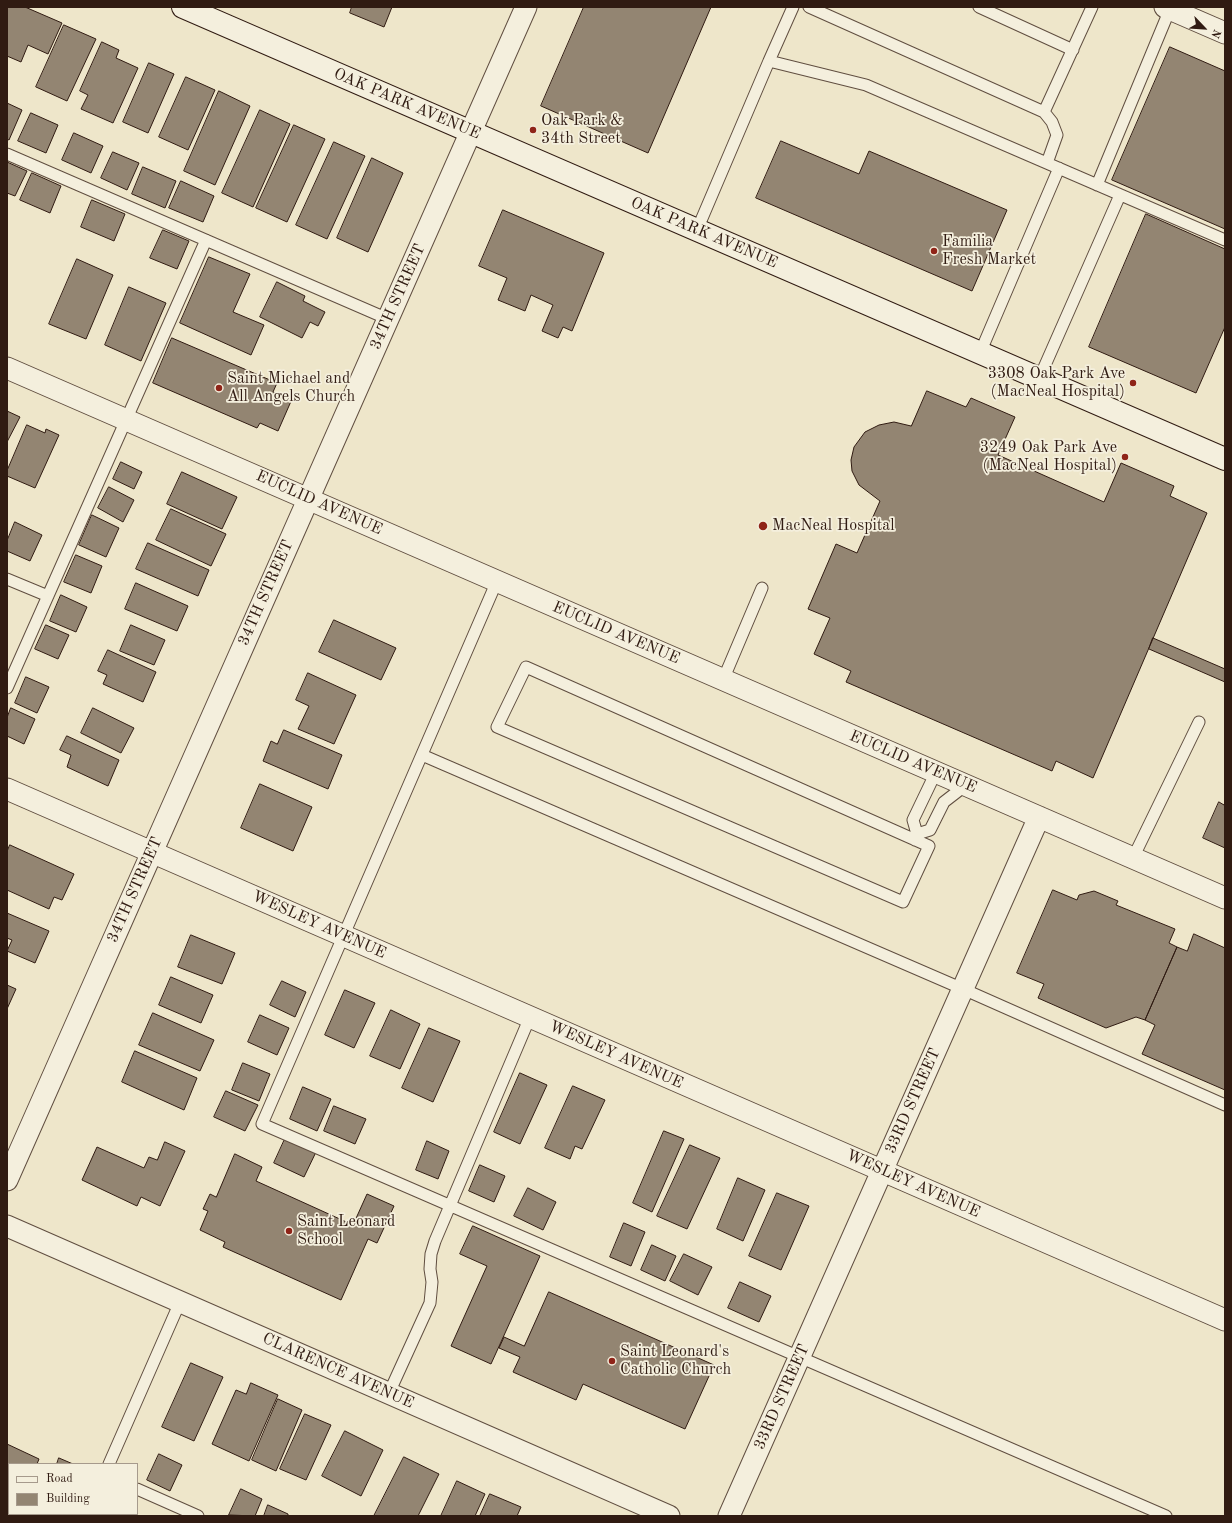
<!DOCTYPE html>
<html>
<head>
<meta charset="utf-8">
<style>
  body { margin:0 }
  #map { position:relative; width:1232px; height:1523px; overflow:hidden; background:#eee6ca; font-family:"Old Standard TT",serif }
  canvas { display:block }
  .frame { position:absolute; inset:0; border:8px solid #301b12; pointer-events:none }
  .legend { position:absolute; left:8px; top:1463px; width:130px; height:52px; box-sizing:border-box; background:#f4efdd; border:1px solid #a69a8c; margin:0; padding:5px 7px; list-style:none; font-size:12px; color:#301b12 }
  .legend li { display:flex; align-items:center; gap:8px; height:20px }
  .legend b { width:20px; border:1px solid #a69a8c }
  .north { position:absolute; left:1184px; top:8px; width:40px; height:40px; -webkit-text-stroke:3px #f4efdd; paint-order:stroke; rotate:115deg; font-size:11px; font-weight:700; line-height:16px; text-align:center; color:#301b12 }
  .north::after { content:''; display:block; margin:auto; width:14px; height:18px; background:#301b12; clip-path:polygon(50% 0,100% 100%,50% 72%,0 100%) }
</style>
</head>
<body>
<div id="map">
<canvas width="1232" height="1523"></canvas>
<div class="frame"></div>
<ul class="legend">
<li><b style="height:5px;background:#f4efdd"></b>Road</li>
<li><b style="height:11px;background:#938572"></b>Building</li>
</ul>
<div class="north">N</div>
</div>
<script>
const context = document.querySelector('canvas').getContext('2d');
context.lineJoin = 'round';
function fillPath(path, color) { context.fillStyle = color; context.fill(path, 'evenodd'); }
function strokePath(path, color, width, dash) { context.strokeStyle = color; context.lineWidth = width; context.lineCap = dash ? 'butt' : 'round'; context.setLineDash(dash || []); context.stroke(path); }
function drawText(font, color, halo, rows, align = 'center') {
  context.font = font + ' "Old Standard TT",serif'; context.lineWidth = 3.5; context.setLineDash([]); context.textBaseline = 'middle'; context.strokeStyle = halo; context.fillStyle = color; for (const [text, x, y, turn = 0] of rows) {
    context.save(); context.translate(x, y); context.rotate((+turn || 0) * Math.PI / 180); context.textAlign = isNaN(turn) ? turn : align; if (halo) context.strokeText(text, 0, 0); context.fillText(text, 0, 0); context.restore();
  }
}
const building = new Path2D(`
  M 7,7 L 25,7 L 62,23 L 48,54 L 28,45 L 21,62 L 7,56 Z
  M 352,7 L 392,7 L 384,27 L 350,13 Z
  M 584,7 L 711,7 L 648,153 L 541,106 Z
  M 64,25 L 96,39 L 67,101 L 36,87 Z
  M 102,42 L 119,50 L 116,58 L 138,68 L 113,123 L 81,109 L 88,95 L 80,91 Z
  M 1170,47 L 1225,71 L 1225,229 L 1112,180 Z
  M 149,63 L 174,74 L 148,133 L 123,122 Z
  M 186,77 L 215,90 L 188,150 L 159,137 Z
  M 219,91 L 250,106 L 215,185 L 184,171 Z
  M 7,103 L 22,110 L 9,140 L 7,139 Z
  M 260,110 L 290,124 L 253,207 L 222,193 Z
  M 31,113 L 58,125 L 46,153 L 18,141 Z
  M 294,125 L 325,139 L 287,222 L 256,208 Z
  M 74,133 L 103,146 L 91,173 L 62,160 Z
  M 781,141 L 859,174 L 869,151 L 1007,210 L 972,291 L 756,198 Z
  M 334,142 L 365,156 L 327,239 L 296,225 Z
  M 113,152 L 139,163 L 127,190 L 101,178 Z
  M 372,158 L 403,173 L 368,252 L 337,238 Z
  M 7,162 L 27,171 L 15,196 L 7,193 Z
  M 143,167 L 176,181 L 165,208 L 132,194 Z
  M 32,173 L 61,186 L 50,213 L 20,200 Z
  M 181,181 L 214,196 L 203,222 L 169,208 Z
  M 92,200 L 125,214 L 114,241 L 81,227 Z
  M 503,210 L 604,253 L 572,331 L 563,327 L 558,338 L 542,331 L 553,305 L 531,295 L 525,311 L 498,300 L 507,278 L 479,266 Z
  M 1146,214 L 1225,249 L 1225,327 L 1196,393 L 1089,347 Z
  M 163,230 L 189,241 L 177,269 L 150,258 Z
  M 209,257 L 250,274 L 233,312 L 264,325 L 251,355 L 180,323 Z
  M 77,259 L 113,275 L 86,339 L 49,324 Z
  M 277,282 L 305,296 L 303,301 L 325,312 L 318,326 L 310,322 L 302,338 L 260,317 Z
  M 129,287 L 166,303 L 141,361 L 105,345 Z
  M 172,338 L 277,383 L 273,392 L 292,399 L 278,431 L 260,423 L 257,428 L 153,383 Z
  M 927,391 L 966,407 L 971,398 L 1015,417 L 998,455 L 1104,502 L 1121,463 L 1174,486 L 1170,496 L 1207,513 L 1093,778 L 1056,761 L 1052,771 L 846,682 L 851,671 L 814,654 L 830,618 L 808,609 L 836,544 L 857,553 L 880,501 L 859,485 L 852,471 L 851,460 L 854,447 L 865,432 L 879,425 L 894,422 L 911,426 Z
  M 7,411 L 20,417 L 7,442 Z
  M 27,425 L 45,433 L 46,429 L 59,435 L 35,488 L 7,476 L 7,471 Z
  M 121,462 L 142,472 L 134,489 L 113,479 Z
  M 182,472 L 237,497 L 222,529 L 167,504 Z
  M 109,487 L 134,500 L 123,522 L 98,508 Z
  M 171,509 L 226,534 L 211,566 L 156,540 Z
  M 92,515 L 119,528 L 106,557 L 79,545 Z
  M 15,522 L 42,535 L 30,561 L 7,551 L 7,541 Z
  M 148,543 L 209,570 L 198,596 L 136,569 Z
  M 76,555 L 102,566 L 91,593 L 64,582 Z
  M 136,583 L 188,606 L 177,631 L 125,609 Z
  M 61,595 L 87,607 L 76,632 L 50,621 Z
  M 334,620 L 396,648 L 381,680 L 319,652 Z
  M 46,625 L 69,635 L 58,659 L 35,649 Z
  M 131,625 L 165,640 L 154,665 L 120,651 Z
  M 1153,638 L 1225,669 L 1225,682 L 1149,649 Z
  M 108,650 L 156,672 L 143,702 L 103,684 L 107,675 L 98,671 Z
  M 308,673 L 356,695 L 334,744 L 298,729 L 309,706 L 296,700 Z
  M 26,677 L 49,687 L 37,713 L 15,703 Z
  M 11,708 L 35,719 L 24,744 L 7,736 L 7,718 Z
  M 93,708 L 134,728 L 121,753 L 81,733 Z
  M 284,730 L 342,755 L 328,789 L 263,761 L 271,741 L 277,744 Z
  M 67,736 L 119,760 L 108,786 L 67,767 L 71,755 L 60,750 Z
  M 260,784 L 312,807 L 293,851 L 241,828 Z
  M 1219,802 L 1224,805 L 1225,802 L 1225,848 L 1203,838 Z
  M 10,845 L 74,874 L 62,900 L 54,897 L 49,909 L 7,890 L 7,852 Z
  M 1053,890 L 1077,900 L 1079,895 L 1094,891 L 1118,901 L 1116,905 L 1175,929 L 1169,943 L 1177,947 L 1145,1020 L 1136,1017 L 1106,1028 L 1038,998 L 1044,984 L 1017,973 Z
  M 7,913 L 49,931 L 35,963 L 7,951 L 12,940 L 7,938 Z
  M 1194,934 L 1225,948 L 1225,1090 L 1142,1054 L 1155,1025 L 1145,1020 L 1177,947 L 1187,951 Z
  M 191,935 L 235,953 L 222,984 L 178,967 Z
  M 171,977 L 213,995 L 201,1023 L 159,1005 Z
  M 282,981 L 306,992 L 295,1017 L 270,1005 Z
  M 7,985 L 16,989 L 7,1009 Z
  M 345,990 L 375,1003 L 354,1048 L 325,1035 Z
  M 391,1010 L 420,1024 L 400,1069 L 370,1056 Z
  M 153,1013 L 214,1040 L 200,1071 L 139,1045 Z
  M 260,1015 L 289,1028 L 277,1055 L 248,1042 Z
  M 429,1028 L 460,1041 L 433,1102 L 402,1088 Z
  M 135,1051 L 197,1078 L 184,1110 L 122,1082 Z
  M 243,1063 L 270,1074 L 259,1101 L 232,1090 Z
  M 520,1073 L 547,1085 L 520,1144 L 494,1132 Z
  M 573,1086 L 605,1100 L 582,1149 L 575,1146 L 570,1159 L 545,1148 Z
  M 303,1087 L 331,1099 L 317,1131 L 290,1119 Z
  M 226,1091 L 258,1105 L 245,1131 L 214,1117 Z
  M 334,1106 L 366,1119 L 355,1144 L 324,1131 Z
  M 664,1131 L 684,1139 L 652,1212 L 633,1203 Z
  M 285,1139 L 316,1152 L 304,1177 L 274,1163 Z
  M 427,1141 L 449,1151 L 438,1179 L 416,1170 Z
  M 165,1142 L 185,1151 L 160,1206 L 141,1197 L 137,1206 L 82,1180 L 97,1147 L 144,1168 L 149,1157 L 157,1160 Z
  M 690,1145 L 720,1158 L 687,1229 L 657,1216 Z
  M 235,1154 L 262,1167 L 256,1181 L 353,1225 L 367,1194 L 394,1206 L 377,1243 L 368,1239 L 341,1300 L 223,1247 L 225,1242 L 200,1230 L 208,1211 L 203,1209 L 210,1194 L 216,1197 Z
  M 480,1165 L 505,1176 L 494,1202 L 469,1191 Z
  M 738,1178 L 765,1190 L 743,1241 L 717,1229 Z
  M 528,1188 L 556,1202 L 543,1230 L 514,1216 Z
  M 777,1193 L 809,1206 L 781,1270 L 749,1256 Z
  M 624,1223 L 645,1232 L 631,1266 L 610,1257 Z
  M 473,1226 L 540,1256 L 491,1364 L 451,1346 L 487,1266 L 460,1254 Z
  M 652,1245 L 676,1256 L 665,1281 L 641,1270 Z
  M 684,1254 L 712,1267 L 698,1295 L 670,1281 Z
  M 740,1282 L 771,1296 L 759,1322 L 728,1308 Z
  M 549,1292 L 714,1365 L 685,1429 L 583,1384 L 576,1400 L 513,1372 L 520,1357 L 499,1348 L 504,1337 L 524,1346 Z
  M 191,1363 L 223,1377 L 194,1441 L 162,1427 Z
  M 251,1383 L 278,1395 L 249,1461 L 212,1444 L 236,1390 L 246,1394 Z
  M 278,1399 L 302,1410 L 276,1471 L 252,1460 Z
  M 305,1414 L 331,1425 L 306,1480 L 280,1469 Z
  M 345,1431 L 383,1450 L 361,1496 L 322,1476 Z
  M 7,1444 L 39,1459 L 37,1464 L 9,1464 L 9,1481 L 7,1481 Z
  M 159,1454 L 182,1465 L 170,1491 L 147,1480 Z
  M 404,1457 L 439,1474 L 418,1516 L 374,1516 Z
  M 59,1458 L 73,1464 L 57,1464 Z
  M 457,1481 L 485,1494 L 475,1516 L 441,1516 Z
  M 241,1489 L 262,1499 L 255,1516 L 229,1515 Z
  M 490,1494 L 521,1507 L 517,1516 L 480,1516 Z
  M 7,1500 L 9,1501 L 9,1514 L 15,1514 L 14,1516 L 7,1516 Z
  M 268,1505 L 288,1514 L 288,1516 L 264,1516 Z`);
fillPath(building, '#938572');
strokePath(building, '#301b12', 1);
const lane = new Path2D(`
  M 809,7 L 1044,112
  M 979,7 L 1073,50
  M 769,61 L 793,7
  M 7,154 L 388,319
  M 1047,163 L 1057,135 L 1052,122 L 1044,112 L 1092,7
  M 1097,185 L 1170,9
  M 697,230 L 769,61 L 866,85 L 1225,240
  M 980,353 L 1059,168
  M 1039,379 L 1120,195
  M 7,579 L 48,596
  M 497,581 L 262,1124 L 1166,1516
  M 526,667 L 929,846 L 903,902 L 497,727 Z
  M 723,680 L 762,588
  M 7,688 L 206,240
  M 422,755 L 963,989 L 1225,1105
  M 917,834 L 930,830 L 944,802 L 966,785
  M 915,840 L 917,834 L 913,820 L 936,772
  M 1133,858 L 1199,722
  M 389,1393 L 430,1303 L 432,1282 L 430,1269 L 431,1254 L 435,1241 L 530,1017
  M 109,1464 L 180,1302
  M 137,1489 L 198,1516
  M 86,1516 L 87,1514`);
const street = new Path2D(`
  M 1165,7 L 1225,33
  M 7,368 L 1225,898
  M 7,789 L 1225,1320
  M 7,1180 L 526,7
  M 7,1226 L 669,1516
  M 729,1516 L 1039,817`);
const secondary = new Path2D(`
  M 183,7 L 1225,459`);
strokePath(lane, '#604e40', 13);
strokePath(street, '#604e40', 23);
strokePath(secondary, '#301b12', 24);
strokePath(lane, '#f4efdd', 11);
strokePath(street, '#f4efdd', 21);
strokePath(secondary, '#f4efdd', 22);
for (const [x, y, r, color] of [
  [533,130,4,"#8f2418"],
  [934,251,4,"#8f2418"],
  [1133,383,4,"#8f2418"],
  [219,388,4,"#8f2418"],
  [1125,457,4,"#8f2418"],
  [763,526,5,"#8f2418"],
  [289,1231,4,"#8f2418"],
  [612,1361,4,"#8f2418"]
]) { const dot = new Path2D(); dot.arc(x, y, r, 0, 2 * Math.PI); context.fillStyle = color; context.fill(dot); strokePath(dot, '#f4efdd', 1.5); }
drawText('16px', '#301b12', '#f4efdd', [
  ["OAK PARK AVENUE",407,104,23],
  ["OAK PARK AVENUE",704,233,23],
  ["34TH STREET",398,297,-66],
  ["EUCLID AVENUE",319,503,24],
  ["34TH STREET",266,593,-66],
  ["EUCLID AVENUE",616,633,23],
  ["EUCLID AVENUE",913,762,23],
  ["34TH STREET",135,890,-66],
  ["WESLEY AVENUE",319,925,24],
  ["WESLEY AVENUE",616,1055,24],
  ["33RD STREET",913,1101,-66],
  ["WESLEY AVENUE",913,1184,24],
  ["CLARENCE AVENUE",338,1371,24],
  ["33RD STREET",782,1397,-66]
]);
drawText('16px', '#301b12', '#f4efdd', [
  ["Oak Park &",541,121],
  ["34th Street",541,139],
  ["Familia",942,242],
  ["Fresh Market",942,260],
  ["3308 Oak Park Ave",1125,374,"right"],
  ["(MacNeal Hospital)",1125,392,"right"],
  ["Saint Michael and",227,379],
  ["All Angels Church",227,397],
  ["3249 Oak Park Ave",1117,448,"right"],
  ["(MacNeal Hospital)",1117,466,"right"],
  ["MacNeal Hospital",772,526],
  ["Saint Leonard",297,1222],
  ["School",297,1240],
  ["Saint Leonard's",620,1352],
  ["Catholic Church",620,1370]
], 'left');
</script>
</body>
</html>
